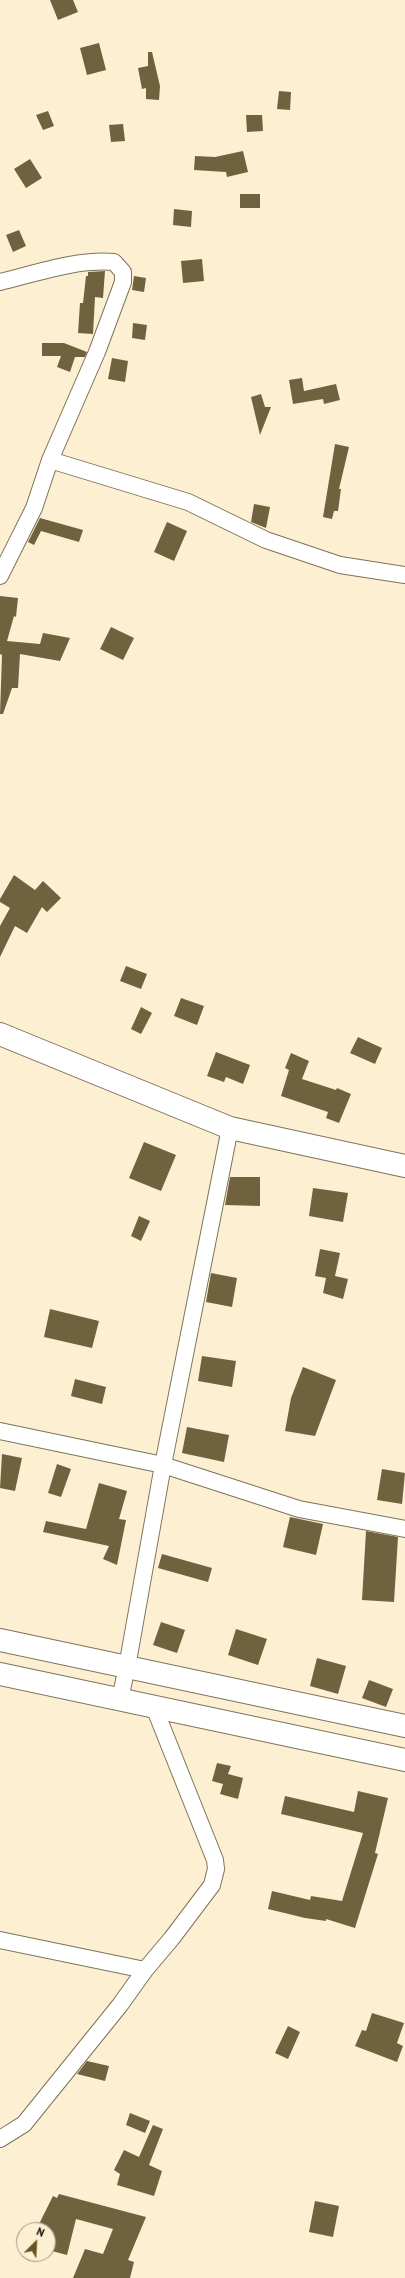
<!DOCTYPE html>
<html>
<head>
<meta charset="utf-8">
<style>
  body { margin:0 }
  #map { position:relative; width:405px; height:2278px; overflow:hidden; background:#fdefd2; font-family:"PT Sans",sans-serif }
  canvas { display:block }
  .north { position:absolute; left:16px; top:2222px; width:40px; height:40px; box-sizing:border-box; background:#fdefd2; border:1px solid #9f9580; border-radius:50%; rotate:24deg; font-size:11px; font-weight:700; line-height:16px; text-align:center; color:#120e05 }
  .north::after { content:''; display:block; margin:auto; width:14px; height:18px; background:#675322; clip-path:polygon(50% 0,100% 100%,50% 72%,0 100%) }
</style>
</head>
<body>
<div id="map">
<canvas width="405" height="2278"></canvas>
<div class="north">N</div>
</div>
<script>
const context = document.querySelector('canvas').getContext('2d');
context.lineJoin = 'round';
function fillPath(path, color) { context.fillStyle = color; context.fill(path, 'evenodd'); }
function strokePath(path, color, width, dash) { context.strokeStyle = color; context.lineWidth = width; context.lineCap = dash ? 'butt' : 'round'; context.setLineDash(dash || []); context.stroke(path); }
fillPath(new Path2D(`
  M 50,0 L 73,0 L 78,12 L 58,20 Z
  M 99,43 L 106,70 L 87,75 L 80,48 Z
  M 148,52 L 152,52 L 160,86 L 159,100 L 146,99 L 146,88 L 142,89 L 138,68 L 148,66 Z
  M 279,91 L 291,92 L 290,110 L 277,109 Z
  M 48,111 L 54,126 L 43,130 L 36,115 Z
  M 246,115 L 262,115 L 263,131 L 247,132 Z
  M 123,124 L 125,141 L 111,142 L 109,125 Z
  M 243,151 L 248,172 L 227,177 L 226,172 L 194,170 L 195,156 L 215,157 Z
  M 30,159 L 42,178 L 26,188 L 14,169 Z
  M 240,194 L 260,194 L 260,208 L 240,208 Z
  M 174,209 L 192,211 L 191,227 L 173,225 Z
  M 19,230 L 26,246 L 13,252 L 6,235 Z
  M 202,259 L 204,281 L 183,283 L 181,261 Z
  M 105,271 L 103,298 L 95,297 L 93,334 L 78,333 L 80,303 L 83,303 L 86,276 L 88,276 L 88,272 Z
  M 134,276 L 146,278 L 144,292 L 132,290 Z
  M 133,323 L 147,325 L 145,340 L 132,338 Z
  M 42,343 L 64,343 L 87,352 L 85,357 L 75,357 L 70,372 L 57,367 L 61,356 L 42,356 Z
  M 112,358 L 128,361 L 125,382 L 108,379 Z
  M 302,378 L 304,391 L 336,384 L 340,400 L 324,404 L 323,399 L 293,404 L 289,380 Z
  M 261,394 L 265,407 L 271,407 L 260,435 L 251,397 Z
  M 335,444 L 349,447 L 339,489 L 341,489 L 338,511 L 334,511 L 332,519 L 323,517 Z
  M 254,504 L 270,507 L 266,528 L 251,522 Z
  M 40,518 L 83,530 L 79,542 L 41,531 L 34,545 L 28,542 Z
  M 167,522 L 187,531 L 174,561 L 154,552 Z
  M 0,596 L 18,598 L 16,617 L 14,616 L 7,641 L 40,644 L 43,633 L 70,638 L 60,661 L 20,654 L 18,688 L 12,688 L 3,714 L 0,714 L 2,655 L 0,654 Z
  M 111,627 L 134,638 L 123,660 L 100,649 Z
  M 14,875 L 35,890 L 43,881 L 61,898 L 47,912 L 42,907 L 27,933 L 15,926 L 0,957 L 0,926 L 10,908 L 0,902 L 0,899 Z
  M 126,966 L 147,974 L 141,989 L 120,981 Z
  M 181,998 L 204,1006 L 197,1025 L 174,1016 Z
  M 141,1007 L 152,1013 L 141,1034 L 131,1029 Z
  M 358,1037 L 382,1048 L 375,1064 L 350,1053 Z
  M 216,1052 L 250,1065 L 243,1084 L 226,1077 L 224,1082 L 207,1076 Z
  M 291,1053 L 309,1061 L 302,1079 L 336,1090 L 337,1088 L 351,1094 L 339,1123 L 326,1118 L 328,1112 L 281,1096 L 289,1070 L 285,1068 Z
  M 144,1142 L 176,1155 L 161,1191 L 129,1178 Z
  M 230,1177 L 260,1177 L 260,1206 L 225,1205 Z
  M 313,1188 L 348,1193 L 343,1222 L 309,1216 Z
  M 139,1216 L 150,1221 L 141,1241 L 131,1236 Z
  M 320,1249 L 340,1253 L 335,1276 L 348,1279 L 343,1299 L 323,1293 L 326,1278 L 315,1276 Z
  M 211,1273 L 237,1278 L 232,1307 L 206,1302 Z
  M 50,1309 L 99,1321 L 92,1348 L 44,1337 Z
  M 202,1356 L 236,1361 L 232,1387 L 198,1381 Z
  M 303,1367 L 336,1380 L 315,1436 L 285,1431 L 291,1398 Z
  M 75,1379 L 106,1387 L 102,1404 L 71,1396 Z
  M 187,1427 L 229,1435 L 224,1462 L 182,1453 Z
  M 2,1454 L 22,1458 L 15,1491 L 0,1488 Z
  M 57,1464 L 71,1469 L 61,1497 L 48,1493 Z
  M 382,1469 L 405,1473 L 402,1504 L 377,1500 Z
  M 99,1483 L 127,1491 L 119,1519 L 126,1520 L 117,1565 L 103,1559 L 109,1546 L 43,1532 L 46,1521 L 86,1529 Z
  M 290,1517 L 323,1524 L 316,1555 L 283,1547 Z
  M 366,1531 L 398,1537 L 394,1602 L 362,1600 Z
  M 162,1554 L 212,1568 L 208,1582 L 158,1568 Z
  M 161,1622 L 185,1630 L 177,1653 L 153,1645 Z
  M 236,1629 L 267,1639 L 258,1665 L 228,1655 Z
  M 317,1658 L 346,1666 L 338,1694 L 310,1686 Z
  M 369,1680 L 393,1689 L 386,1707 L 362,1698 Z
  M 217,1763 L 231,1766 L 228,1774 L 243,1778 L 238,1799 L 220,1794 L 223,1784 L 212,1781 Z
  M 358,1791 L 388,1798 L 375,1853 L 378,1854 L 355,1928 L 326,1919 L 326,1921 L 305,1918 L 268,1909 L 272,1891 L 310,1900 L 311,1896 L 342,1901 L 363,1833 L 281,1814 L 285,1796 L 354,1812 Z
  M 372,2013 L 404,2023 L 397,2043 L 403,2046 L 397,2062 L 355,2046 L 362,2030 L 366,2031 Z
  M 288,2026 L 300,2032 L 288,2059 L 275,2053 Z
  M 87,2061 L 109,2066 L 105,2081 L 77,2074 Z
  M 130,2113 L 150,2121 L 145,2133 L 126,2125 Z
  M 153,2125 L 163,2129 L 149,2165 L 162,2171 L 154,2196 L 117,2185 L 120,2174 L 114,2170 L 124,2150 L 139,2157 Z
  M 59,2194 L 146,2217 L 128,2260 L 134,2262 L 130,2278 L 73,2278 L 85,2249 L 103,2254 L 113,2229 L 76,2219 L 67,2255 L 48,2250 L 48,2230 L 36,2230 L 53,2196 L 57,2198 Z
  M 315,2201 L 339,2206 L 333,2237 L 309,2232 Z`), '#71623f');
const minor = new Path2D(`
  M 0,282 C 37,273 76,259 114,262 L 123,272 L 123,282 L 97,352 L 50,460 L 34,508 L 0,576
  M 50,460 L 188,502 L 266,540 L 340,565 L 405,575
  M 0,1431 L 163,1465 L 299,1509 L 405,1529
  M 120,1699 L 127,1667 L 163,1465 L 230,1128
  M 0,1940 L 145,1970
  M 0,2139 L 24,2124 L 120,2005 L 145,1970 L 172,1938 L 212,1885 L 216,1869 L 215,1860 L 154,1707`);
const secondary = new Path2D(`
  M 0,1034 L 230,1128 L 405,1166`);
const primary = new Path2D(`
  M 0,1640 L 405,1726
  M 0,1674 L 405,1760`);
strokePath(minor, '#7e7358', 18);
strokePath(secondary, '#7e7358', 24);
strokePath(primary, '#7e7358', 24);
strokePath(minor, '#fff', 16);
strokePath(secondary, '#fff', 22);
strokePath(primary, '#fff', 22);
</script>
</body>
</html>
